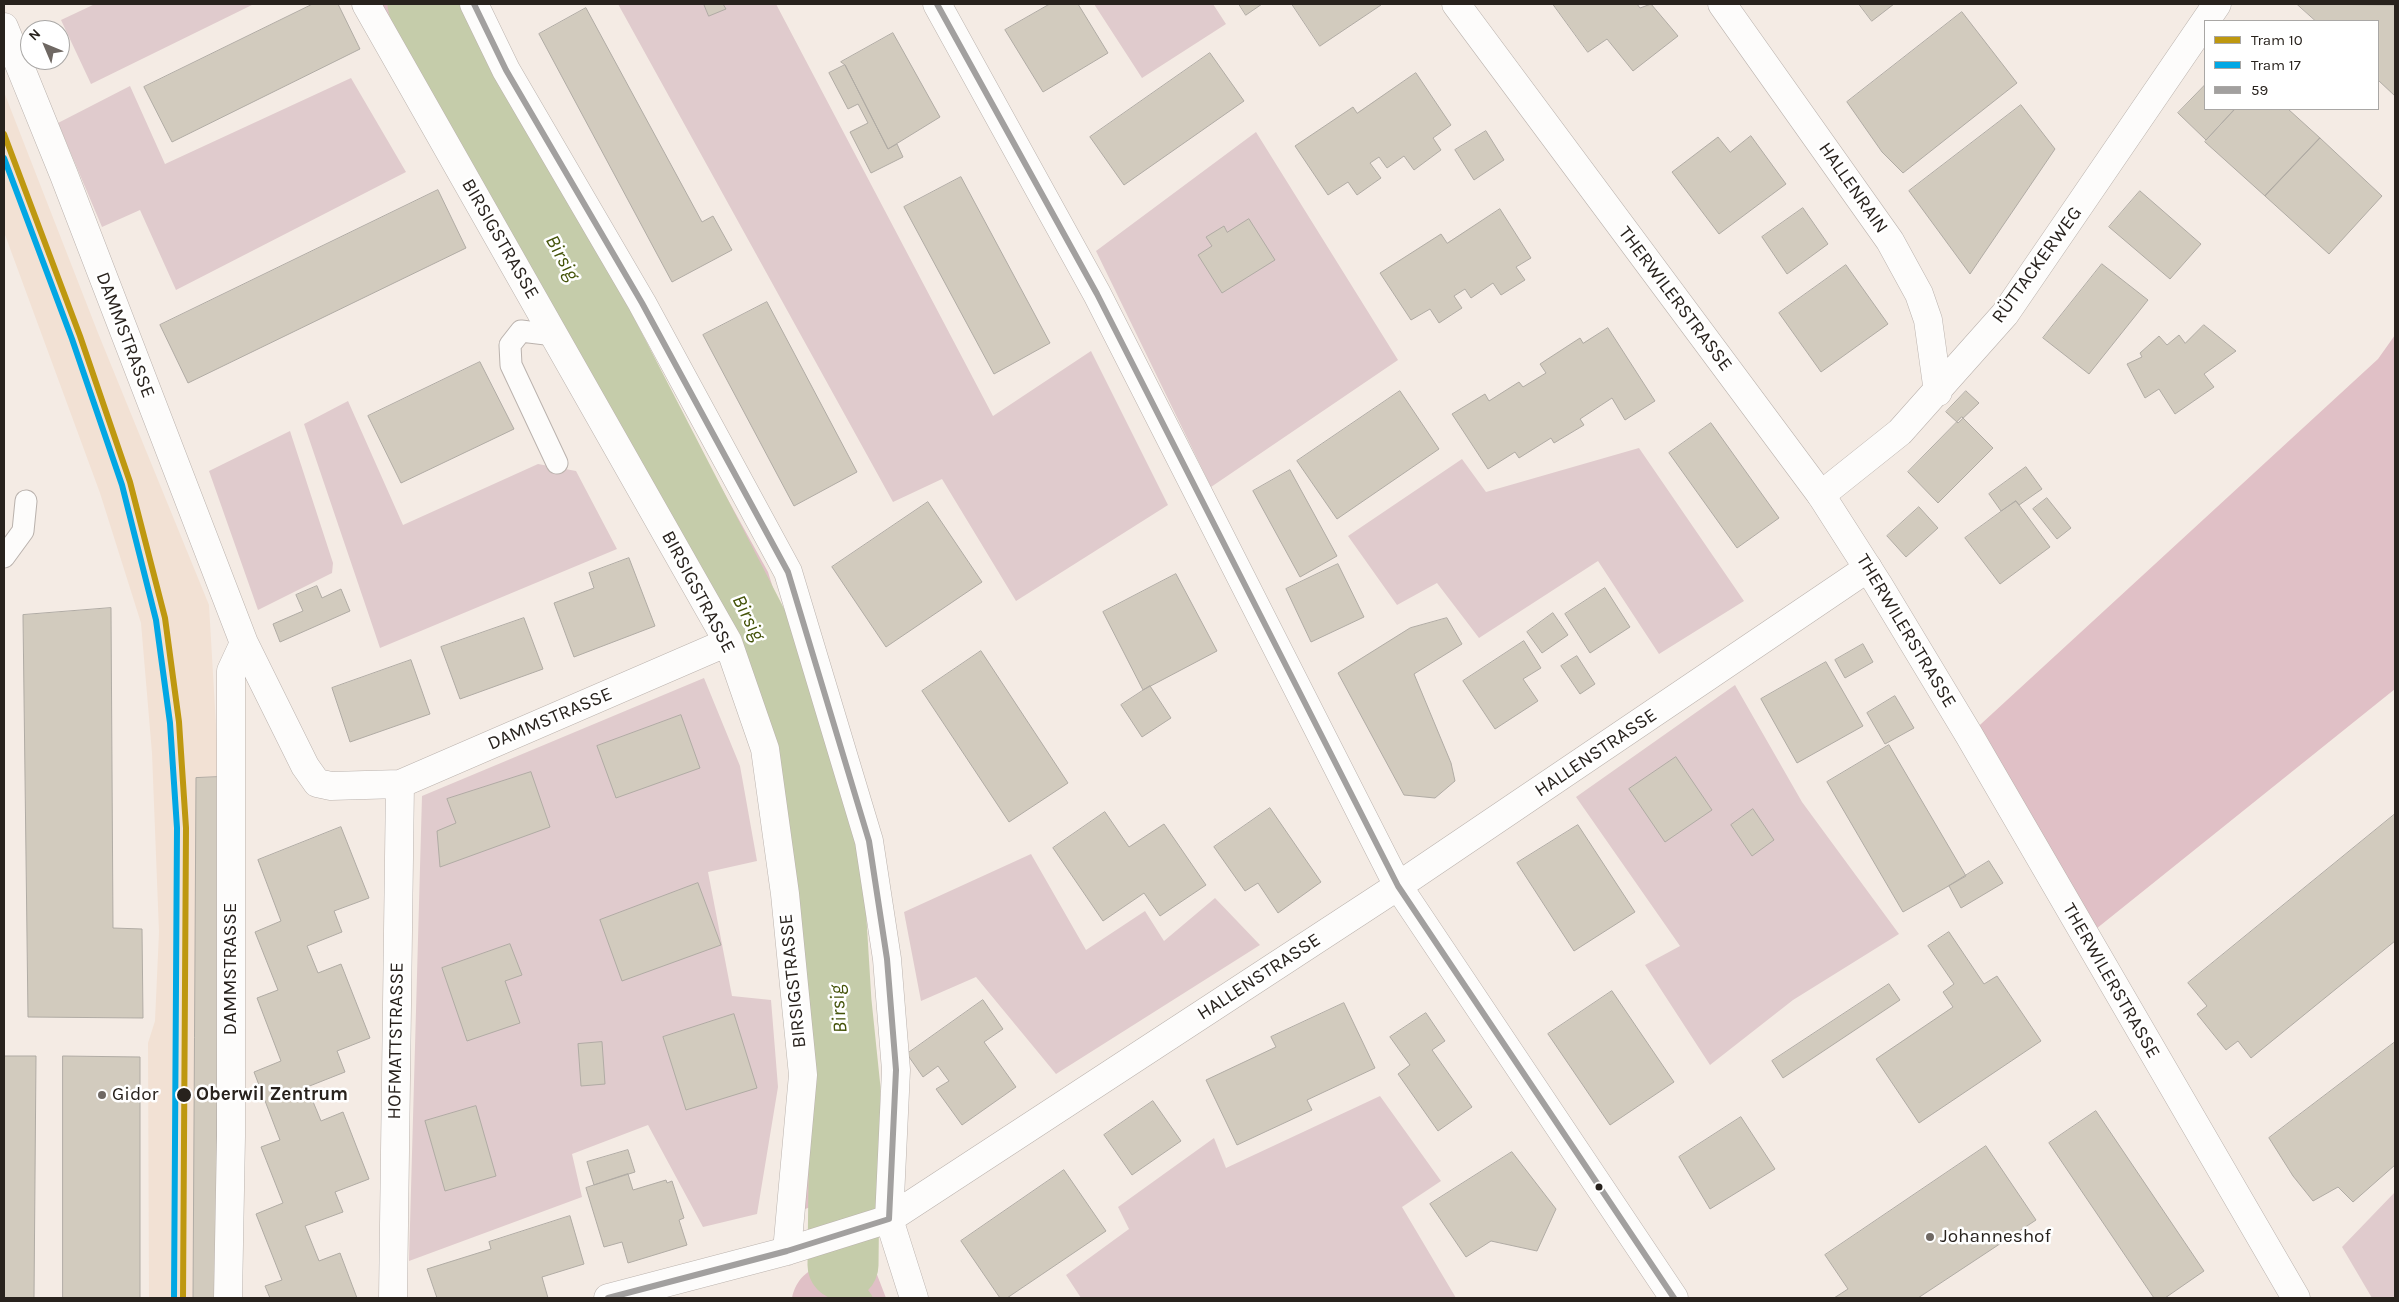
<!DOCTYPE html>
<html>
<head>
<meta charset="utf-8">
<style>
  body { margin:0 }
  #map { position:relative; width:2399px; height:1302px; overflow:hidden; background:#f4ebe4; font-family:Karla,sans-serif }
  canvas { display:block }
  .frame { position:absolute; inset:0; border:5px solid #28221d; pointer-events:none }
  .legend { position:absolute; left:2204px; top:20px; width:175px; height:90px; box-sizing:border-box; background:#fff; border:1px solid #a9a7a5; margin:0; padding:6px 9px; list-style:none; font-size:15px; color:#28221d }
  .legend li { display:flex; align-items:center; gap:10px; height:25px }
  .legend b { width:25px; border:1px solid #a9a7a5 }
  .north { position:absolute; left:20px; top:20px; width:50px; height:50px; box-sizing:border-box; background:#fff; border:1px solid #a9a7a5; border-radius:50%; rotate:315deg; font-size:14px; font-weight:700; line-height:20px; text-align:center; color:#28221d }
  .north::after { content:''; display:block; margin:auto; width:18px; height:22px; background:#6f6863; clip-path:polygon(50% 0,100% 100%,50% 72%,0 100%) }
</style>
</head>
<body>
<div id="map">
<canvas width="2399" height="1302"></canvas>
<div class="frame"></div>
<ul class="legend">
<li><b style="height:6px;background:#be9810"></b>Tram 10</li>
<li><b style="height:6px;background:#02a7e4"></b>Tram 17</li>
<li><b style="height:6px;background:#a2a09f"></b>59</li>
</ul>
<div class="north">N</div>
</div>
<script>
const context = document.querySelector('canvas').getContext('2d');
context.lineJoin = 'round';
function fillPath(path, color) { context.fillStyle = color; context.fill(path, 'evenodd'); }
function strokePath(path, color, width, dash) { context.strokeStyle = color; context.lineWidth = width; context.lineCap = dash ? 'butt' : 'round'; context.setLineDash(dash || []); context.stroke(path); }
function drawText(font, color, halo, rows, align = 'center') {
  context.font = font + ' Karla,sans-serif'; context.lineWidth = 5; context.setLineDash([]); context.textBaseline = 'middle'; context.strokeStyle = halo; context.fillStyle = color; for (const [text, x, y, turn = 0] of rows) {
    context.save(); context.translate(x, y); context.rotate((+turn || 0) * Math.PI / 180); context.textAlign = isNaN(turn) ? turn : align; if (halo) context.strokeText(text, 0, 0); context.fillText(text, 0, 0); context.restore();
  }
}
fillPath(new Path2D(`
  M 4,92 L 98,333 L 209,605 L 219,777 L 216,1298 L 149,1298 L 148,1043 L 155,1021 L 159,932 L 152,753 L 141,623 L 100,493 L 4,232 Z`), '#f2e1d4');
fillPath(new Path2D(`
  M 95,4 L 254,4 L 91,84 L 61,20 Z
  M 618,4 L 776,4 L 993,416 L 1091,351 L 1168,505 L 1016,601 L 942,479 L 893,502 Z
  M 1094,4 L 1213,4 L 1226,24 L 1142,78 Z
  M 351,78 L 406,172 L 176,290 L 140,210 L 102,227 L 58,123 L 130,86 L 165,164 Z
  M 1256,132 L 1398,360 L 1211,487 L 1096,251 Z
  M 348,401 L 403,525 L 538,464 L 576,471 L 617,549 L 380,648 L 304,424 Z
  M 290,431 L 333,563 L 332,573 L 258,610 L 209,471 Z
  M 1639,448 L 1744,601 L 1659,654 L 1598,561 L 1479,638 L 1437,583 L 1397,605 L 1348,536 L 1462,459 L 1486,492 Z
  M 704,678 L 740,766 L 757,861 L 708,872 L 732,996 L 771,1000 L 778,1087 L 757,1214 L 703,1227 L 648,1125 L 572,1154 L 582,1197 L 409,1261 L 422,796 Z
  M 1735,685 L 1802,802 L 1899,934 L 1793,1000 L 1710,1065 L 1645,965 L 1680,946 L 1576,797 Z
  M 1031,854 L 1086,950 L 1145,911 L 1164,941 L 1215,898 L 1260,945 L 1056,1074 L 976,977 L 921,1001 L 904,912 Z
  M 1380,1096 L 1441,1181 L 1402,1207 L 1456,1298 L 1081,1298 L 1066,1275 L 1129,1229 L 1118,1207 L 1214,1138 L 1226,1168 Z
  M 2395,1192 L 2395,1298 L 2372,1298 L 2342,1247 Z`), '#e0cbcd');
fillPath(new Path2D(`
  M 379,4 L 456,4 L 476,45 L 768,572 L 856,852 L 872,1031 L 870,1185 L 797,1212 L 780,805 L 730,636 Z
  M 2395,335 L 2395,689 L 2086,937 L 1969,735 L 2378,359 Z
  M 871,1259 L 886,1298 L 792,1298 C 801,1259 838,1263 871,1259 Z`), '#e0c0c6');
strokePath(new Path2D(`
  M 843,1265 L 867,1298
  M 836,1298 L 843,1265`), '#c5ccaa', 11);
strokePath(new Path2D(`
  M 423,4 L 603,335 L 765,649 L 800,752 L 829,888 L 836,1002 L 845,1089 L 843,1265`), '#c5ccaa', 71);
const building = new Path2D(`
  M 313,4 L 338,4 L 360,49 L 172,142 L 144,87 Z
  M 704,4 L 723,4 L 726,9 L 709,16 Z
  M 1050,4 L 1078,4 L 1108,53 L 1043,92 L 1005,30 Z
  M 1239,4 L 1262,4 L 1246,15 Z
  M 1292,4 L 1380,4 L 1381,5 L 1320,46 Z
  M 1553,4 L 1637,4 L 1640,8 L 1651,4 L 1678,36 L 1633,71 L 1607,39 L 1588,52 Z
  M 1859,4 L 1894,4 L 1872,21 Z
  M 2297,4 L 2395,5 L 2395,96 L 2378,80 L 2378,21 L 2316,21 Z
  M 586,8 L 702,222 L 713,216 L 732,250 L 672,282 L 539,34 Z
  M 1962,12 L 2017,83 L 1903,173 L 1882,152 L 1847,102 Z
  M 893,33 L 940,117 L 888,149 L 845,65 L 841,62 Z
  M 1210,53 L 1244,101 L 1124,185 L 1090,137 Z
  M 845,65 L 888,149 L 897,144 L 903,157 L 871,173 L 850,132 L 868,123 L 858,104 L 848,109 L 829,73 Z
  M 1416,73 L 1451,125 L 1433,138 L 1441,150 L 1414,170 L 1404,156 L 1387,168 L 1379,157 L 1370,163 L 1381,178 L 1357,195 L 1348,182 L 1328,195 L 1295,146 L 1353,107 L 1357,113 Z
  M 2205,85 L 2205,109 L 2235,109 L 2206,140 L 2178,113 Z
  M 2021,105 L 2055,149 L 1970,274 L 1909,191 Z
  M 2235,109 L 2288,109 L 2320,138 L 2265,196 L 2205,142 Z
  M 1486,131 L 1504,160 L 1474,180 L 1455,150 Z
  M 1751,136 L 1786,184 L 1719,234 L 1672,172 L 1718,137 L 1730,152 Z
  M 2320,138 L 2382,196 L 2329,254 L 2265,196 Z
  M 961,177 L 1050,343 L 994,374 L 904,207 Z
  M 438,190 L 466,248 L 188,383 L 160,325 Z
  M 2140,191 L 2201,244 L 2170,279 L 2109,227 Z
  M 1803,208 L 1828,244 L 1787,274 L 1762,237 Z
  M 1500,209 L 1531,258 L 1516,267 L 1525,280 L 1501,295 L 1493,283 L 1471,298 L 1465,289 L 1454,296 L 1462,308 L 1439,323 L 1430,309 L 1411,320 L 1380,273 L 1441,234 L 1447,243 Z
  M 1249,219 L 1275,260 L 1222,293 L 1198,255 L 1212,246 L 1206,237 L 1224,226 L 1227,232 Z
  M 2102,264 L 2148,300 L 2089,374 L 2043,338 Z
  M 1846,265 L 1888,324 L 1821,372 L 1779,313 Z
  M 767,302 L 857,472 L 794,506 L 703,335 Z
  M 2204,325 L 2236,351 L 2204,374 L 2214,387 L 2175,414 L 2159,389 L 2145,398 L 2127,364 L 2142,357 L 2140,353 L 2159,336 L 2167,345 L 2179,335 L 2185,343 Z
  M 1608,328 L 1655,401 L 1625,420 L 1612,398 L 1580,419 L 1584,425 L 1554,443 L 1551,438 L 1519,458 L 1515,452 L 1488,469 L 1452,414 L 1485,394 L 1489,401 L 1519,382 L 1523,387 L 1546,373 L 1540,364 L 1580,338 L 1583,343 Z
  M 480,362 L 514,429 L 401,483 L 368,416 Z
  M 1400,391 L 1439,449 L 1337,519 L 1297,461 Z
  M 1966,391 L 1979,403 L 1958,423 L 1946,412 Z
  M 1962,417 L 1993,448 L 1938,503 L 1908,472 Z
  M 1711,423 L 1779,518 L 1737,548 L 1669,453 Z
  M 2026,467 L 2042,489 L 2019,505 L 2016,501 L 2001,511 L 1989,494 Z
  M 1290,470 L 1337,556 L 1300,577 L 1253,491 Z
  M 2047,498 L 2071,528 L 2057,539 L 2033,509 Z
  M 2016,501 L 2050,547 L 2000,584 L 1965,538 Z
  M 928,502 L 982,582 L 886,647 L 832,567 Z
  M 1919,507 L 1938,528 L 1906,557 L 1887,536 Z
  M 629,558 L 655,626 L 574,657 L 554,603 L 594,588 L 589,573 Z
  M 1338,564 L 1364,617 L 1311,642 L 1286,589 Z
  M 1176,574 L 1217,651 L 1143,690 L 1103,612 Z
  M 317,586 L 322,598 L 341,589 L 350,611 L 280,642 L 273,624 L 303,611 L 296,595 Z
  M 1605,588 L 1630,627 L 1590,653 L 1565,614 Z
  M 111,608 L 113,928 L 142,929 L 143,1018 L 28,1017 L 23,615 Z
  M 1553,613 L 1568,635 L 1542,653 L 1527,632 Z
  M 524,618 L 543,669 L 460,699 L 441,647 Z
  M 1447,618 L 1462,644 L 1414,674 L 1451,763 L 1455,781 L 1435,798 L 1404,795 L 1338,673 L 1410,628 Z
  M 1524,641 L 1541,668 L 1523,679 L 1538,701 L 1495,729 L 1463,681 Z
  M 1863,644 L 1873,662 L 1845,678 L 1835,660 Z
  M 981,651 L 1068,783 L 1009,822 L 922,691 Z
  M 1577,656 L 1595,684 L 1580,694 L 1561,666 Z
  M 411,660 L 430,714 L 350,742 L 332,688 Z
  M 1826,662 L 1863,726 L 1797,763 L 1761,699 Z
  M 1150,686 L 1171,718 L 1142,737 L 1121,705 Z
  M 1895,696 L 1914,728 L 1885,744 L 1867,713 Z
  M 681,715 L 700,768 L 616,798 L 597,746 Z
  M 1889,745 L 1966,876 L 1903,912 L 1827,782 Z
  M 1676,757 L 1712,810 L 1665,842 L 1629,789 Z
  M 531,772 L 550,827 L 440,867 L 437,831 L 456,823 L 447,799 Z
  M 219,777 L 216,1298 L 193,1298 L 196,778 Z
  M 1270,808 L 1321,882 L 1278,913 L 1258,883 L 1245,891 L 1214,847 Z
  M 1753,809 L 1774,840 L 1752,856 L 1731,825 Z
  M 1105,812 L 1129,847 L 1164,824 L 1206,885 L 1160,916 L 1144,893 L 1103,921 L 1053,848 Z
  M 2395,814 L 2395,941 L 2251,1058 L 2238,1041 L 2226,1050 L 2197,1014 L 2207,1006 L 2188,983 Z
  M 1578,825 L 1635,912 L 1574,951 L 1517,863 Z
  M 341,827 L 369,898 L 334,911 L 342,932 L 307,946 L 318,973 L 341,964 L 370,1038 L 337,1051 L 345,1072 L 307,1087 L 321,1121 L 343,1112 L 369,1179 L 335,1192 L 343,1212 L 305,1226 L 319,1261 L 340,1253 L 357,1298 L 270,1298 L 265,1286 L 282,1280 L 256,1214 L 283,1203 L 261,1147 L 280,1140 L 254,1072 L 281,1061 L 257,998 L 278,990 L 255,932 L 281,921 L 258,860 Z
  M 1989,861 L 2003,883 L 1961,908 L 1949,886 Z
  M 698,883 L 721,945 L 622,981 L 600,920 Z
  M 1949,932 L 1984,984 L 1997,976 L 2041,1041 L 1919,1123 L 1876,1059 L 1953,1007 L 1943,992 L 1954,984 L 1928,946 Z
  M 510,944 L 522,975 L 505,981 L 520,1023 L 467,1041 L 442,968 Z
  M 1889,984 L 1900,1000 L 1783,1078 L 1772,1061 Z
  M 1612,991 L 1674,1082 L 1610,1125 L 1548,1034 Z
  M 983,1000 L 1003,1029 L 984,1042 L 1016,1087 L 962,1125 L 936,1089 L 949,1081 L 938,1066 L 923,1077 L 907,1054 Z
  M 1344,1003 L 1375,1068 L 1307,1100 L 1312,1110 L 1237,1145 L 1206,1080 L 1276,1047 L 1271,1037 Z
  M 1426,1013 L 1445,1041 L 1432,1050 L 1472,1107 L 1438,1131 L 1398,1074 L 1410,1065 L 1390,1037 Z
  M 734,1014 L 757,1088 L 686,1110 L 663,1037 Z
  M 602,1042 L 605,1084 L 581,1086 L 578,1044 Z
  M 2395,1042 L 2395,1165 L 2353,1202 L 2338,1187 L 2313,1201 L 2293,1176 L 2269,1138 Z
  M 4,1056 L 36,1056 L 34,1298 L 4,1298 Z
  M 63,1056 L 140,1057 L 140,1298 L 63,1298 Z
  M 1153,1101 L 1181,1141 L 1132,1175 L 1104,1135 Z
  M 476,1106 L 496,1176 L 445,1191 L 425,1121 Z
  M 2096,1111 L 2204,1271 L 2165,1298 L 2154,1298 L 2049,1143 Z
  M 1741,1117 L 1775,1169 L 1710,1209 L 1679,1157 Z
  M 1986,1146 L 2036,1220 L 1918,1298 L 1834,1298 L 1848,1289 L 1825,1255 Z
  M 628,1150 L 635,1172 L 594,1185 L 587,1162 Z
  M 1512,1152 L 1556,1209 L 1537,1251 L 1491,1241 L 1466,1257 L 1430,1204 Z
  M 1064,1170 L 1106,1231 L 1007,1298 L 1000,1298 L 961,1241 Z
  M 628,1174 L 633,1190 L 666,1180 L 667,1183 L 672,1181 L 684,1218 L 679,1220 L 687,1245 L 628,1263 L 622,1242 L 604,1247 L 586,1188 Z
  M 570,1216 L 584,1264 L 542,1277 L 548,1298 L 437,1298 L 427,1269 L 491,1249 L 489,1242 Z`);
fillPath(building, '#d2cbbe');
strokePath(building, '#b0aba4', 1);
const service = new Path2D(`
  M 554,335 L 521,331 L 510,345 L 511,365 L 557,463
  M 4,557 L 23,531 L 26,501`);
const minor = new Path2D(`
  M 366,4 L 728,642 L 765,749 L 785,894 L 794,985 L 803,1075 L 787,1251
  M 474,4 L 506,70 L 642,303 L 788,572 L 869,841 L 887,959 L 896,1070 L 889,1219 L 914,1298
  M 937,4 L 1097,294 L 1398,886 L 1674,1298
  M 1722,4 L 1890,241 L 1919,294 L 1928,320 L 1938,392
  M 4,27 L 64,175 L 244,643 L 305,766 L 317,783 L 331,786 L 400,784 L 728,642
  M 1821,495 L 1900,432 L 2005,314 L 2217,4
  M 228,1298 L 231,1136 L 231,671 L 244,643
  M 393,1298 L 400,784
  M 608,1298 L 787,1251 L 889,1219 L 1398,886 L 1868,568`);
const secondary = new Path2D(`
  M 1456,4 L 1821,495 L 1878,584 L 1969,735 L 2296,1298`);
strokePath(service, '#bab2ad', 23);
strokePath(minor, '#bab2ad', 29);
strokePath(secondary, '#bab2ad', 29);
strokePath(service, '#fdfcfb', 21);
strokePath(minor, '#fdfcfb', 28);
strokePath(secondary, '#fdfcfb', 28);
strokePath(new Path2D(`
  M 474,4 L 506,70 L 642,303 L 788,572 L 869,841 L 887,959 L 896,1070 L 889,1219 L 787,1251 L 608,1298
  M 937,4 L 1097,294 L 1398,886 L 1674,1298`), '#a2a09f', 6);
strokePath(new Path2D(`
  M 4,134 L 80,336 L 130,482 L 165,618 L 179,722 L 186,828 L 183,1298`), '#be9810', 6);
strokePath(new Path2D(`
  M 4,158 L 72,339 L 122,485 L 156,620 L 170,723 L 177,828 L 174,1298`), '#02a7e4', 6);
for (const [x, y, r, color] of [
  [102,1095,5,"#6f6863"],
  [184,1095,8,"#28221d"],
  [1599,1187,4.5,"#28221d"],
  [1930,1237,5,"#6f6863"]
]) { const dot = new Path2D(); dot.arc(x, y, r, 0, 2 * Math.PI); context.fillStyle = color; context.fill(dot); strokePath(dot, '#fff', 2); }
drawText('19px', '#28221d', '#fff', [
  ["HALLENRAIN",1853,188,55],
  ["BIRSIGSTRASSE",500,239,60],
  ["RÜTTACKERWEG",2037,265,-54],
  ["THERWILERSTRASSE",1675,299,53],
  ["DAMMSTRASSE",125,335,69],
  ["BIRSIGSTRASSE",698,592,62],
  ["THERWILERSTRASSE",1906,631,59],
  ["DAMMSTRASSE",550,719,-23],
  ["HALLENSTRASSE",1596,753,-34],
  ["DAMMSTRASSE",231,969,-90],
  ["HALLENSTRASSE",1259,977,-33],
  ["BIRSIGSTRASSE",793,981,-96],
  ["THERWILERSTRASSE",2111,981,60],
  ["HOFMATTSTRASSE",396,1041,-89]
]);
drawText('19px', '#28221d', '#fff', [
  ["Gidor",112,1095],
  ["Johanneshof",1940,1237]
], 'left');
drawText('bold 19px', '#28221d', '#fff', [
  ["Oberwil Zentrum",196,1095]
], 'left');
drawText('italic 20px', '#435208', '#fff', [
  ["Birsig",562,258,61],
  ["Birsig",748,618,63],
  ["Birsig",839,1009,-95]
]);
</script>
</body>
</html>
